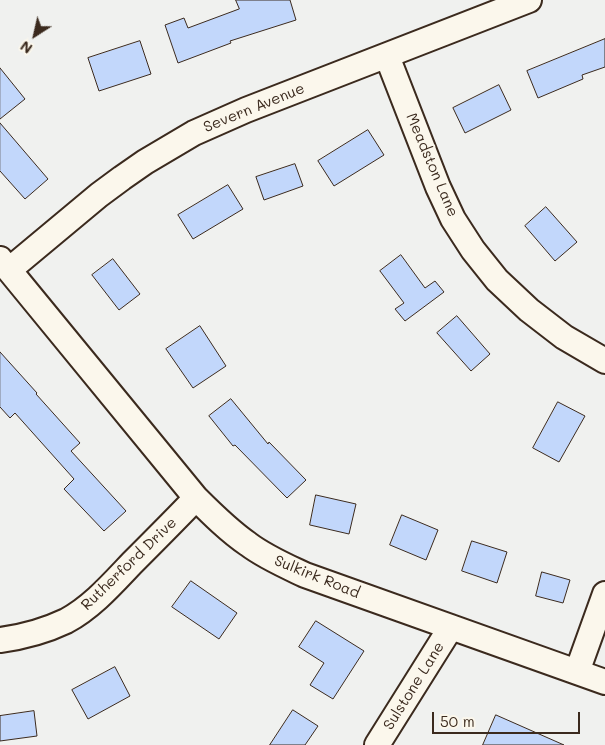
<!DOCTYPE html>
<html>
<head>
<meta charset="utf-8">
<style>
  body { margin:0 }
  #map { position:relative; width:605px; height:745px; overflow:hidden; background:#f0f1ef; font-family:Mali,sans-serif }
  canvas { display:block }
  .north { position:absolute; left:10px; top:10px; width:50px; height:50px; -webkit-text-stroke:4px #fbf7ec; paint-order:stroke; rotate:215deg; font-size:14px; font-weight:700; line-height:20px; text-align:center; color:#3b2a1e }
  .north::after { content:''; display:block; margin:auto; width:18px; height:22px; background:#3b2a1e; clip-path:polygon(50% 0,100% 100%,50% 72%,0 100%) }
  .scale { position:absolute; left:432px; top:712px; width:148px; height:22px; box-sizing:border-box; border:2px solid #3b2a1e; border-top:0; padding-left:6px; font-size:15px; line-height:18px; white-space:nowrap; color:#3b2a1e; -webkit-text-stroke:4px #fbf7ec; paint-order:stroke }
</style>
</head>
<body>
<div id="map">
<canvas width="605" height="745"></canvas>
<div class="north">N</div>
<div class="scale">50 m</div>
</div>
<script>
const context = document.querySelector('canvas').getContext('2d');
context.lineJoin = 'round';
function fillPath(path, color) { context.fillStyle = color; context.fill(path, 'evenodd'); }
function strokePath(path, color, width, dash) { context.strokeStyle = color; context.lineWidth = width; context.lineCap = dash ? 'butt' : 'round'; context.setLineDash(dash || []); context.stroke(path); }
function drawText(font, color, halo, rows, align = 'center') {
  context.font = font + ' Mali,sans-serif'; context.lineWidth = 4; context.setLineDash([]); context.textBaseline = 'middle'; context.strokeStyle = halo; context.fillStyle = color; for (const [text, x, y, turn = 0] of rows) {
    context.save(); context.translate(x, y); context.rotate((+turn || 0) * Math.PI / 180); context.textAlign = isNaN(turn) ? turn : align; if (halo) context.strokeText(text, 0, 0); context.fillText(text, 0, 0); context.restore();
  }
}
const building = new Path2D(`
  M 236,0 L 290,0 L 296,20 L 230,41 L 231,43 L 178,63 L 165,25 L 184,18 L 188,28 L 239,9 Z
  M 605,39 L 605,67 L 582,75 L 583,79 L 538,98 L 527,71 Z
  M 140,41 L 151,74 L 99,91 L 88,58 Z
  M 0,68 L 25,99 L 0,119 Z
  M 499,85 L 511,110 L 465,133 L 453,108 Z
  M 0,123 L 48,179 L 25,199 L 0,171 Z
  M 368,130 L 384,155 L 334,186 L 318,161 Z
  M 295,164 L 303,186 L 264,200 L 256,177 Z
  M 228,185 L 243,209 L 193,239 L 178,215 Z
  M 546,207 L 577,242 L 555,261 L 525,226 Z
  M 401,255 L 425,288 L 435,281 L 444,292 L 405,321 L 395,309 L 404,303 L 380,271 Z
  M 113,259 L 140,294 L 119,310 L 92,275 Z
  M 457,316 L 490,354 L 471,371 L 437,333 Z
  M 200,326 L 226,366 L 193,388 L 166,349 Z
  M 0,352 L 37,393 L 36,394 L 80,443 L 71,451 L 126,511 L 104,531 L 64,489 L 74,479 L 15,413 L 10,418 L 0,407 Z
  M 231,399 L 268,444 L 269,442 L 306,480 L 287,498 L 235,445 L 233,446 L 209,416 Z
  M 558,402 L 585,416 L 559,462 L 533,448 Z
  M 316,495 L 356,504 L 349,534 L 310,525 Z
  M 402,515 L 438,530 L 426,560 L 390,545 Z
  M 472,541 L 507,552 L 497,583 L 462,571 Z
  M 542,572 L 570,580 L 563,603 L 536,596 Z
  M 191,581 L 237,613 L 219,639 L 172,607 Z
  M 316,621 L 364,651 L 333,699 L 310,685 L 324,663 L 299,647 Z
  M 115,667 L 130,696 L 88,719 L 72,690 Z
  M 293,710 L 318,726 L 305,745 L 270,745 Z
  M 34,711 L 37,736 L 0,741 L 0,716 Z
  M 496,715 L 564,745 L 483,745 Z`);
fillPath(building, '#c2d7fb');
strokePath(building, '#3b2a1e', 1);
const minor = new Path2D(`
  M 387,56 L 438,187 L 453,219 L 473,250 L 497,280 L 529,310 L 564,337 L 605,361
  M 0,259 L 196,498 C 212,514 229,531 248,544 C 265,557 286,566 305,575 L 605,682
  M 9,270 L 99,195 L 122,178 L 145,162 L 194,133 L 246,110 L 529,0
  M 0,640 C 23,637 45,631 66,621 C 92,607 112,584 132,563 C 153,542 175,520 196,498
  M 577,672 L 605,594
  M 377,745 L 451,627`);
strokePath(minor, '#3b2a1e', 28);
strokePath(minor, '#fbf7ec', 24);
drawText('15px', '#3b2a1e', '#fbf7ec', [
  ["Severn Avenue",254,108,-22],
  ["Meadston Lane",432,165,67],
  ["Rutherford Drive",129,564,-44],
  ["Sulkirk Road",317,577,22],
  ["Sulstone Lane",414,686,-58]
]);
</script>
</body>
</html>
